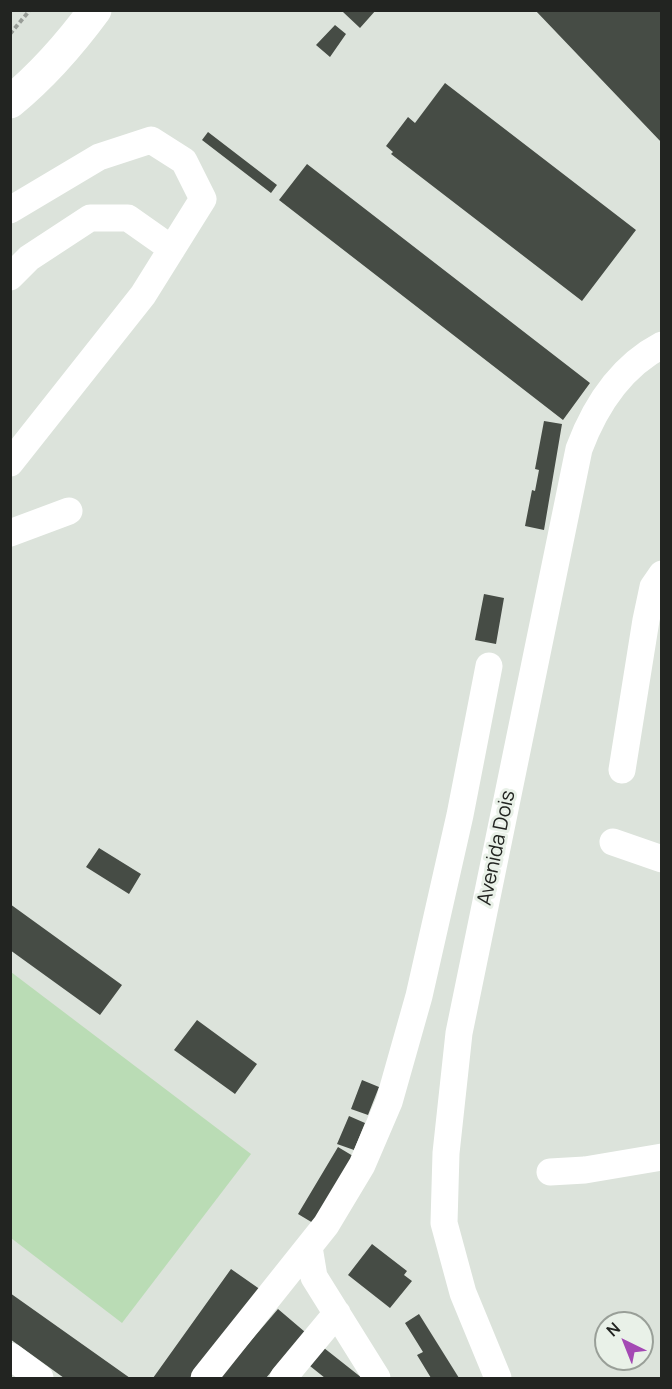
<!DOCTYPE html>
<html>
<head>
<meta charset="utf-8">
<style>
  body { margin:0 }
  #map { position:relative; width:672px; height:1389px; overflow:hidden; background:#dce3db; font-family:Manrope,sans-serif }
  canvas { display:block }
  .frame { position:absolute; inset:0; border:12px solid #222421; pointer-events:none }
  .north { position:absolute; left:594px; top:1311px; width:60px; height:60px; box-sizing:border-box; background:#e9f1e8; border:2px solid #999f98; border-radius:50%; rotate:317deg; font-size:16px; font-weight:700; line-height:24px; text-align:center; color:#222421 }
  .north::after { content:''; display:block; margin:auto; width:21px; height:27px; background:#a449b4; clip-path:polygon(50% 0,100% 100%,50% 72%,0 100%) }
</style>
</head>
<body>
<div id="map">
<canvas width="672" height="1389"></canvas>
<div class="frame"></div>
<div class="north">N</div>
</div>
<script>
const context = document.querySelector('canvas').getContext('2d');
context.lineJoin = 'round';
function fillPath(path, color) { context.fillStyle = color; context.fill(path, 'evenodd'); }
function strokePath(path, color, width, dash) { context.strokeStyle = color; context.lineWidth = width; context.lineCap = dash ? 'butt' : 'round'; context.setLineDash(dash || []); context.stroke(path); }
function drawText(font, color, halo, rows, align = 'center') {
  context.font = font + ' Manrope,sans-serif'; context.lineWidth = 6; context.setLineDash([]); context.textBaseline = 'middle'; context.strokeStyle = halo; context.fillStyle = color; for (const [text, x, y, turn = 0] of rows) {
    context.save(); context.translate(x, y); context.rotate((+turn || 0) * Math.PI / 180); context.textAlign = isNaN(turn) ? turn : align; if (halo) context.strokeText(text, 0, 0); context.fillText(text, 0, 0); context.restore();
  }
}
fillPath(new Path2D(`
  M 11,972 L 251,1154 L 122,1323 L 11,1238 Z`), '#badcb5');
fillPath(new Path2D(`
  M 344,10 L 376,10 L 360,28 L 343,12 Z
  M 535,10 L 662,10 L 662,143 Z
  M 335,25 L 346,34 L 330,57 L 316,45 Z
  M 445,83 L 636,230 L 582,301 L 391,154 L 393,152 L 386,146 L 408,117 L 415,123 Z
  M 208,132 L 277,185 L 271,193 L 202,140 Z
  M 307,164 L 590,383 L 563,420 L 279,200 Z
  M 544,421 L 562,424 L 544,530 L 525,526 L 532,490 L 535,491 L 539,470 L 535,469 Z
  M 484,594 L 504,598 L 496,644 L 475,640 Z
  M 99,848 L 141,874 L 129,894 L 86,867 Z
  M 10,904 L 122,985 L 100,1015 L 10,950 Z
  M 197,1020 L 257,1064 L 235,1094 L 174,1050 Z
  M 362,1080 L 379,1087 L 368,1115 L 351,1109 Z
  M 349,1116 L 365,1123 L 354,1150 L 337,1144 Z
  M 338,1147 L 353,1156 L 313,1223 L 298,1214 Z
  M 372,1244 L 407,1271 L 404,1275 L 412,1281 L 390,1308 L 348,1275 Z
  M 231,1269 L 261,1290 L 198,1378 L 153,1378 Z
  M 10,1293 L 130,1378 L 64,1378 L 10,1339 Z
  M 278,1309 L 305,1332 L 266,1378 L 219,1378 Z
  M 419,1314 L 459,1378 L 431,1378 L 417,1355 L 423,1352 L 405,1323 Z
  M 319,1344 L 362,1378 L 325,1378 L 305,1362 Z`), '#464c45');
strokePath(new Path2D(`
  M 10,34 L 30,10`), '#989d97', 4, [4.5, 3]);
strokePath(new Path2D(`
  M 10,210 L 99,157 L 151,140 L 184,161 L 203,199 L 143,295 L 10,463
  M 10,277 L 29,258 L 90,218 L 128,218 L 172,249
  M 10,533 L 69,511
  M 622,770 L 646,620 L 653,587 L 662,574
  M 613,842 L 662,859
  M 550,1172 L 585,1170 L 662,1157
  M 309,1247 L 314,1277 L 377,1378
  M 10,1356 L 40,1378
  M 204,1378 L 326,1225 L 362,1165 L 389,1102 L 419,996 L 460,815 L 489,666
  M 283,1378 L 337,1313
  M 498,1378 L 463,1293 L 444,1223 L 446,1153 L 459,1033 L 579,449 C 595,406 620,367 662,345`), '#fff', 27);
strokePath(new Path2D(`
  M 10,102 C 43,75 70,44 95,10`), '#fff', 33);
drawText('20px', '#222421', '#e9f1e8', [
  ["Avenida Dois",497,848,-78]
]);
</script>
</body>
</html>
